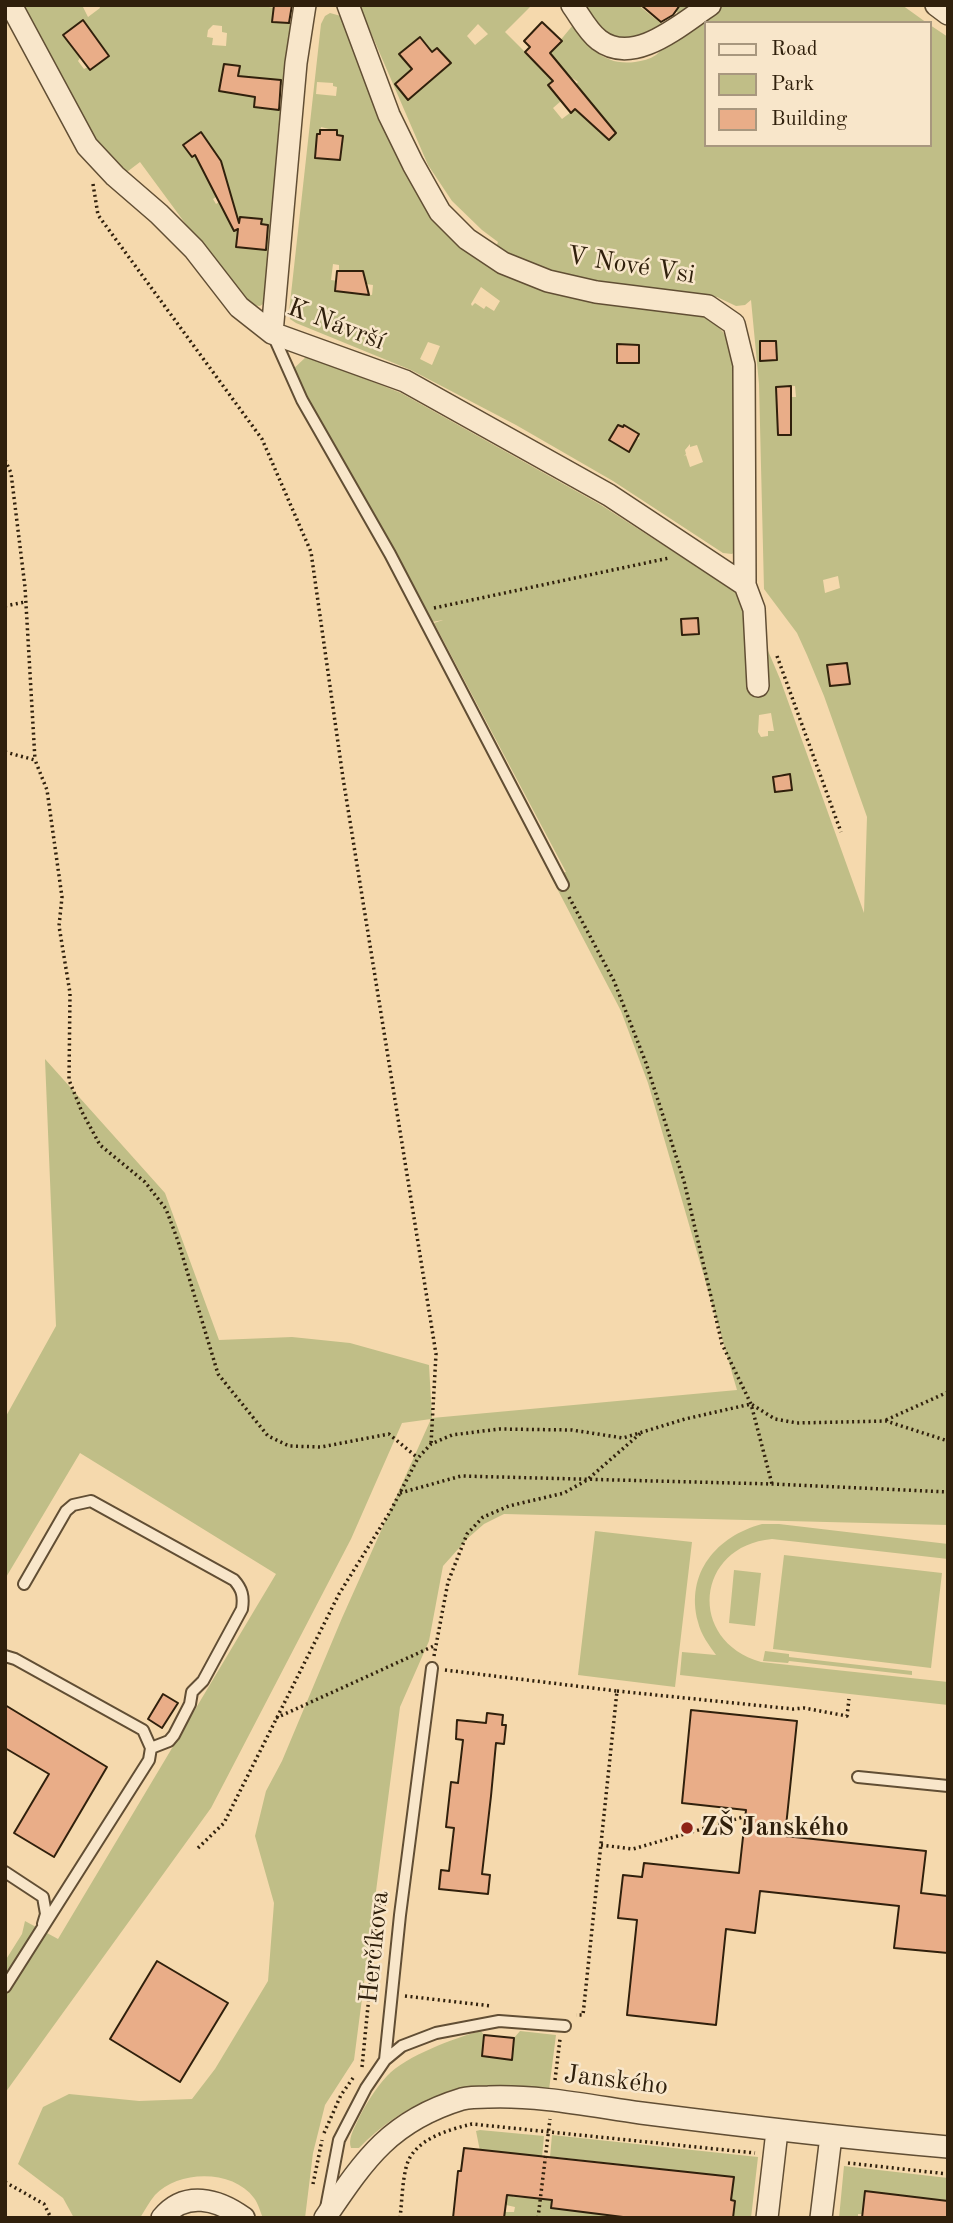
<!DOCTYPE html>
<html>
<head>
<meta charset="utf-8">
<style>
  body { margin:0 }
  #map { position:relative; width:953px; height:2223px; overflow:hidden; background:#f5d9ad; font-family:"Old Standard TT",serif }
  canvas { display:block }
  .frame { position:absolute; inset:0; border:7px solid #30200c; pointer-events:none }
  .legend { position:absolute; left:704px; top:21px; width:228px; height:126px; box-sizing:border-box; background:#f8e6ca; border:2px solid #a8977e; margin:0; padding:9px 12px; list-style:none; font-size:21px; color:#30200c }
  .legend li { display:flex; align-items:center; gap:14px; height:35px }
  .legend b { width:35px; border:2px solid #a8977e }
</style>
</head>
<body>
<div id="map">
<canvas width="953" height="2223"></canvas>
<div class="frame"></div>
<ul class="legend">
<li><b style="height:9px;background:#f8e6ca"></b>Road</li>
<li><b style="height:19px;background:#c0be87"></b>Park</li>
<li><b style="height:19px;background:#e9ad88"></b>Building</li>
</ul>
</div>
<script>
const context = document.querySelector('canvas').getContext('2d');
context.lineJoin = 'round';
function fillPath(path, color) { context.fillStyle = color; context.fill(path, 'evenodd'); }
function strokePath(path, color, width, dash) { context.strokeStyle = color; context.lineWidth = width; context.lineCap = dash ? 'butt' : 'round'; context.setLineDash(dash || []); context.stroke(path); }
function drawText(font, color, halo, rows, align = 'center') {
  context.font = font + ' "Old Standard TT",serif'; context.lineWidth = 5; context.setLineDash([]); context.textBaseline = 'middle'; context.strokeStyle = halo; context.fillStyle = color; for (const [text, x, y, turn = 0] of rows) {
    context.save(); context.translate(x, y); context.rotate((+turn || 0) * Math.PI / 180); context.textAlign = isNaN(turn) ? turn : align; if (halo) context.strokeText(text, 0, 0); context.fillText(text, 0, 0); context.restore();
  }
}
fillPath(new Path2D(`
  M 24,5 L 82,5 L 88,17 L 100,8 L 99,5 L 269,5 L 269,7 L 274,8 L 273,22 L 300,25 L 267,301 L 260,306 L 251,305 L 196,238 L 140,162 L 123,175 L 85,129 L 43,50 ZM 213,25 L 222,26 L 222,32 L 227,33 L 226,46 L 212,45 L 213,38 L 207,37 L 208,30 ZM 95,36 L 109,56 L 90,70 L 88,67 L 84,69 L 78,61 ZM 224,64 L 240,67 L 235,94 L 219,91 ZM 256,83 L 284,85 L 281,110 L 254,107 ZM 201,132 L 195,155 L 192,157 L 183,145 ZM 220,161 L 235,207 L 225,213 L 219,202 L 216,204 L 213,199 L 216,197 L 205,174 ZM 244,217 L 261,219 L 261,224 L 268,225 L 266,250 L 237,247 Z
  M 359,5 L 532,5 L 505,32 L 533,60 L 549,54 L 573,25 C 589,48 605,66 635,62 C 642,61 650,59 656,55 C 667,46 675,30 683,19 L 675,10 L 683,5 L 902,5 L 927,23 L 706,23 L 706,145 L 930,145 L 930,25 L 948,37 L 948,1525 L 504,1514 L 484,1524 L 468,1538 L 443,1566 L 429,1641 L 400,1707 L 354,2060 L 325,2105 L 313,2153 L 305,2218 L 263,2218 C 260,2211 258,2203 254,2198 C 233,2169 178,2170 155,2195 C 149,2202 145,2210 140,2218 L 74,2218 L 63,2198 L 18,2164 L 43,2107 L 69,2094 L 139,2101 L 192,2099 L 215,2069 L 268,1981 L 274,1903 L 255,1836 L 266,1791 L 282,1761 L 342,1618 L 431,1419 L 402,1423 L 351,1539 L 211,1808 L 5,2093 L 5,1961 L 22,1934 L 25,1921 L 58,1939 L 276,1574 L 80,1453 L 5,1579 L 5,1418 L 56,1326 L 45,1059 L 165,1193 L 219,1340 L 292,1337 L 350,1343 L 429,1365 L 432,1418 L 737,1390 L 648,1083 L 621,1011 L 550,875 L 566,872 L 434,623 L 443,620 L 432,622 L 389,540 L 289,373 L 307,356 L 401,393 L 601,505 L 691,563 L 740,585 L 780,679 L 864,913 L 867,817 L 824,696 L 807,655 L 797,633 L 764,589 L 759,384 L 751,300 L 745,305 L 736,306 L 717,297 L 596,289 L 494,253 L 498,242 L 482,230 L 452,201 L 428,165 ZM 478,24 L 488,34 L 475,45 L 467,36 ZM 437,48 L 451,63 L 408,100 L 432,52 ZM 568,75 L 578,82 L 576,84 L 588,99 L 562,119 L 553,108 L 561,101 L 548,85 ZM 760,341 L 776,341 L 777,360 L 760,360 ZM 795,386 L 796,397 L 791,397 L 791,408 L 777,408 L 776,387 ZM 838,576 L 840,588 L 825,593 L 823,580 ZM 698,618 L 699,633 L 682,635 L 681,619 ZM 847,663 L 850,684 L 830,686 L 827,665 ZM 771,713 L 774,731 L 768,731 L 768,736 L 761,737 L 758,732 L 759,715 ZM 781,774 L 790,775 L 792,789 L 776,792 L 773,776 Z
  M 576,5 L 638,5 L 663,25 L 626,51 Z
  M 330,13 L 341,16 L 344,22 L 373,104 L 394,150 L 416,191 L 468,248 L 699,314 L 713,321 L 723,332 L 730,345 L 736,382 L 737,550 L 732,554 L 723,553 L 613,481 L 516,425 L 411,370 L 296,323 L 290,319 L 289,312 L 321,24 L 325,16 ZM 317,82 L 333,83 L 333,86 L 337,87 L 336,96 L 316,94 ZM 321,127 L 337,131 L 337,135 L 342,136 L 340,160 L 315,158 L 317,134 L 320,134 ZM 333,264 L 339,265 L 339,271 L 363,271 L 366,284 L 373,285 L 372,295 L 335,291 L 338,281 L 331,280 ZM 481,287 L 500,301 L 494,311 L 486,306 L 484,309 L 475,303 L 472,306 L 471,304 ZM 428,342 L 440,346 L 432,365 L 420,359 ZM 617,344 L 639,345 L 639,362 L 632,364 ZM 618,425 L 640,438 L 636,440 L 629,451 L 609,440 ZM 690,444 L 690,447 L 697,445 L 703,462 L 690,467 L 686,455 L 684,456 L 686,454 L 685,450 Z
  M 762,1524 L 779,1524 L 948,1544 L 948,1559 L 772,1539 C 695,1546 687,1641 761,1662 L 948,1682 L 948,1705 L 680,1675 L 682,1652 L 716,1655 C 709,1645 701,1635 698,1622 C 685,1573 717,1536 762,1524 Z
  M 595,1531 L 692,1542 L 675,1687 L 578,1675 Z
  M 784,1555 L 942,1573 L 931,1668 L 773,1649 Z
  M 734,1570 L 761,1573 L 755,1626 L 729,1623 Z
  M 765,1651 L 789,1654 L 789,1657 L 912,1671 L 912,1675 L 789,1661 L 788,1663 L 763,1661 Z
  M 481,2031 L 484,2035 L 482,2056 L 511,2059 L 514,2038 L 520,2031 L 556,2035 L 549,2090 C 473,2079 414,2092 359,2148 L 351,2148 C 348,2139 353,2131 357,2122 C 364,2107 375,2089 387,2076 C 406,2056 454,2038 481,2031 Z
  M 480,2130 L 544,2136 L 542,2157 L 550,2157 L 552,2135 L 758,2157 L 751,2218 L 733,2218 L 735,2201 L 731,2200 L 733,2177 L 557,2157 L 551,2208 L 632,2218 L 504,2218 L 505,2212 L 514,2212 L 515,2207 L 506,2205 L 507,2195 L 513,2186 L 513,2197 L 531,2198 L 536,2157 L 480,2151 L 476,2131 Z
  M 844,2166 L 948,2178 L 948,2201 L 865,2191 L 862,2214 L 858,2214 L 858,2218 L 839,2218 Z`), '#c0be87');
const building = new Path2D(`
  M 274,5 L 292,5 L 289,23 L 272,22 Z
  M 641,5 L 680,5 L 673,15 L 661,22 Z
  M 83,20 L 109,56 L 90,70 L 63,35 Z
  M 542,22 L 562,41 L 550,53 L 616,133 L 609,140 L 575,109 L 571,113 L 548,85 L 553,81 L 525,52 L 530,47 L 524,41 Z
  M 420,37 L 432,52 L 437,48 L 451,63 L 408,100 L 395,84 L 412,69 L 399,54 Z
  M 224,64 L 240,66 L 238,76 L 281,80 L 279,110 L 254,107 L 255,97 L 219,91 Z
  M 320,130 L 337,130 L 337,135 L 343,136 L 340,160 L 315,158 L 317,134 L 320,134 Z
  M 201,132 L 221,161 L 239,223 L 240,217 L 262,219 L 261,224 L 268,225 L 266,250 L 236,247 L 238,229 L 234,231 L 195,155 L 192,157 L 183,145 Z
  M 337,271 L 363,271 L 369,295 L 335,291 Z
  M 760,341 L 776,341 L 777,360 L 760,361 Z
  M 617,344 L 639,345 L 639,363 L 617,363 Z
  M 791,386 L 791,435 L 778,435 L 776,387 Z
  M 618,425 L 623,427 L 624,425 L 639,434 L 629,452 L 609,440 Z
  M 698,618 L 699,634 L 682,635 L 681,619 Z
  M 847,663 L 850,684 L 830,686 L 827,665 Z
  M 790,774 L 792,790 L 775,792 L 773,777 Z
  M 163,1694 L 178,1703 L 162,1728 L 148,1719 Z
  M 5,1705 L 107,1767 L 54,1857 L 14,1833 L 49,1774 L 5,1748 Z
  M 691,1710 L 797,1721 L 785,1836 L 926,1851 L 921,1893 L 948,1896 L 948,1953 L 894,1948 L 899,1906 L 760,1891 L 755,1933 L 726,1929 L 716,2025 L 627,2015 L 637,1920 L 618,1918 L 623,1875 L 642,1877 L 644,1863 L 739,1873 L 746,1810 L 682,1803 Z
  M 487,1713 L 503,1715 L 502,1725 L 506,1725 L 504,1744 L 496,1743 L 491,1796 L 482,1874 L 490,1875 L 488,1894 L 439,1889 L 441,1870 L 449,1871 L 454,1828 L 446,1827 L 451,1782 L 458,1783 L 463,1740 L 456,1739 L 457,1720 L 486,1723 Z
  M 157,1961 L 228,2003 L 180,2082 L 110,2039 Z
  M 484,2035 L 514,2038 L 512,2060 L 482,2056 Z
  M 464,2148 L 734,2177 L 731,2200 L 735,2201 L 733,2218 L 631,2218 L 551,2208 L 552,2200 L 507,2195 L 504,2218 L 453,2218 L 458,2171 L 461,2171 Z
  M 865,2191 L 948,2201 L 948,2218 L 862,2218 Z`);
fillPath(building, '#e9ad88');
strokePath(building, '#30200c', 2);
const service = new Path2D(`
  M 273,335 L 302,400 L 390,554 L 563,885
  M 24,1584 L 66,1511 L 73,1505 L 91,1501 L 234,1580 C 242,1589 244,1596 242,1609 L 203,1681 L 192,1692 L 190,1704 L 174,1735 L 169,1741 L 151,1748
  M 5,1656 L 15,1659 L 143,1730 L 151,1748 L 149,1760 L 5,1987
  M 858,1777 L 948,1786
  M 5,1872 L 43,1897 L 46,1914 L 43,1924
  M 385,2060 L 402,2046 L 436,2033 L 499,2021 L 565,2026
  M 326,2208 L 339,2140 L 366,2088 L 385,2060 L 400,1915 L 432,1668`);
const minor = new Path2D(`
  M 11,5 L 87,146 L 115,176 L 159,214 L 194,249 L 239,307 L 272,333 L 405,381 L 609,495 L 745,585
  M 348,5 L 389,115 L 413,164 L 440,212 L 467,239 L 503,263 L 548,281 L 596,292 L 708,306 L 734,324 L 744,365 L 745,585 L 754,609 L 758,686
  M 572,5 C 580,16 588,32 599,40 C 634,67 681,24 710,5
  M 936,5 L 948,14
  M 272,333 L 296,63 L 305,5
  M 162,2218 C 185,2190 218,2199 244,2218
  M 325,2218 C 365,2159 390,2121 462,2099 C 470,2097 480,2097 488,2097 C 539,2095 591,2106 641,2113 C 743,2126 845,2138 948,2147
  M 767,2218 L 777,2131
  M 821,2218 L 831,2136`);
strokePath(service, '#614e34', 14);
strokePath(minor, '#614e34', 24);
strokePath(new Path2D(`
  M 93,184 L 98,215 L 262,439 L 311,552 L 343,778 L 436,1354 L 431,1444
  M 5,460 L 11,473 L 25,587 L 35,760
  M 5,606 L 25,602
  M 434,608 L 669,558
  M 777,656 L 841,832
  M 5,752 L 35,760 L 47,790 L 62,897 L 59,926 L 70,993 L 69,1080 L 82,1112 L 100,1145 L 145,1182 L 166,1209 L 178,1241 L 218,1374 L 268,1436 L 289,1446 L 321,1447 L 389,1434 L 418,1458
  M 569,897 L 614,981 L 646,1063 L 684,1181 L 722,1344 L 751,1404 L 772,1484
  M 886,1420 L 948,1392
  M 400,1493 L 461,1476 L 772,1484 L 948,1492
  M 434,1656 L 448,1582 L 467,1534 L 483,1517 L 509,1506 L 564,1493 L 587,1480 L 642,1432
  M 445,1670 L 617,1691 L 583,2015 L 576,2015
  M 617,1691 L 793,1709 L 804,1708 L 847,1716 L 849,1699
  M 276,1718 L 436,1645
  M 601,1845 L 633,1849 L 750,1815
  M 198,1848 L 224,1823 L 339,1594 L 390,1512 L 418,1458 L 431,1444 L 452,1435 L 499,1429 L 572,1430 L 623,1438 L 685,1419 L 751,1404 L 775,1419 L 797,1423 L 886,1421 L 948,1441
  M 405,1996 L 492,2006
  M 362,2067 L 378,1904 L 386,1904
  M 555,2080 L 560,2039
  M 324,2133 L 341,2095 L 353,2078
  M 848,2163 L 948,2174
  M 5,2182 L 44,2204 L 51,2218
  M 313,2184 L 322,2140
  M 400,2218 C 402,2202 402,2184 406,2168 C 412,2140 447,2130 472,2124 L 755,2153
  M 538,2218 L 550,2119`), '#30200c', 3.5, [2, 3.5]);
strokePath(service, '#f8e6ca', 10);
strokePath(minor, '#f8e6ca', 21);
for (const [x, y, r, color] of [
  [687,1828,7,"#8f2418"]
]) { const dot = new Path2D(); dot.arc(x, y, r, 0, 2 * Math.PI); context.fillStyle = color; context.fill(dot); strokePath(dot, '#f8e6ca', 2.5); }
drawText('26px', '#30200c', '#f8e6ca', [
  ["V Nové Vsi",631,266,9],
  ["K Návrší",336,325,21],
  ["Herčíkova",375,1947,-84],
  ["Janského",616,2081,7]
]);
drawText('bold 26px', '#30200c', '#f8e6ca', [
  ["ZŠ Janského",701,1828]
], 'left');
</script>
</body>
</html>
